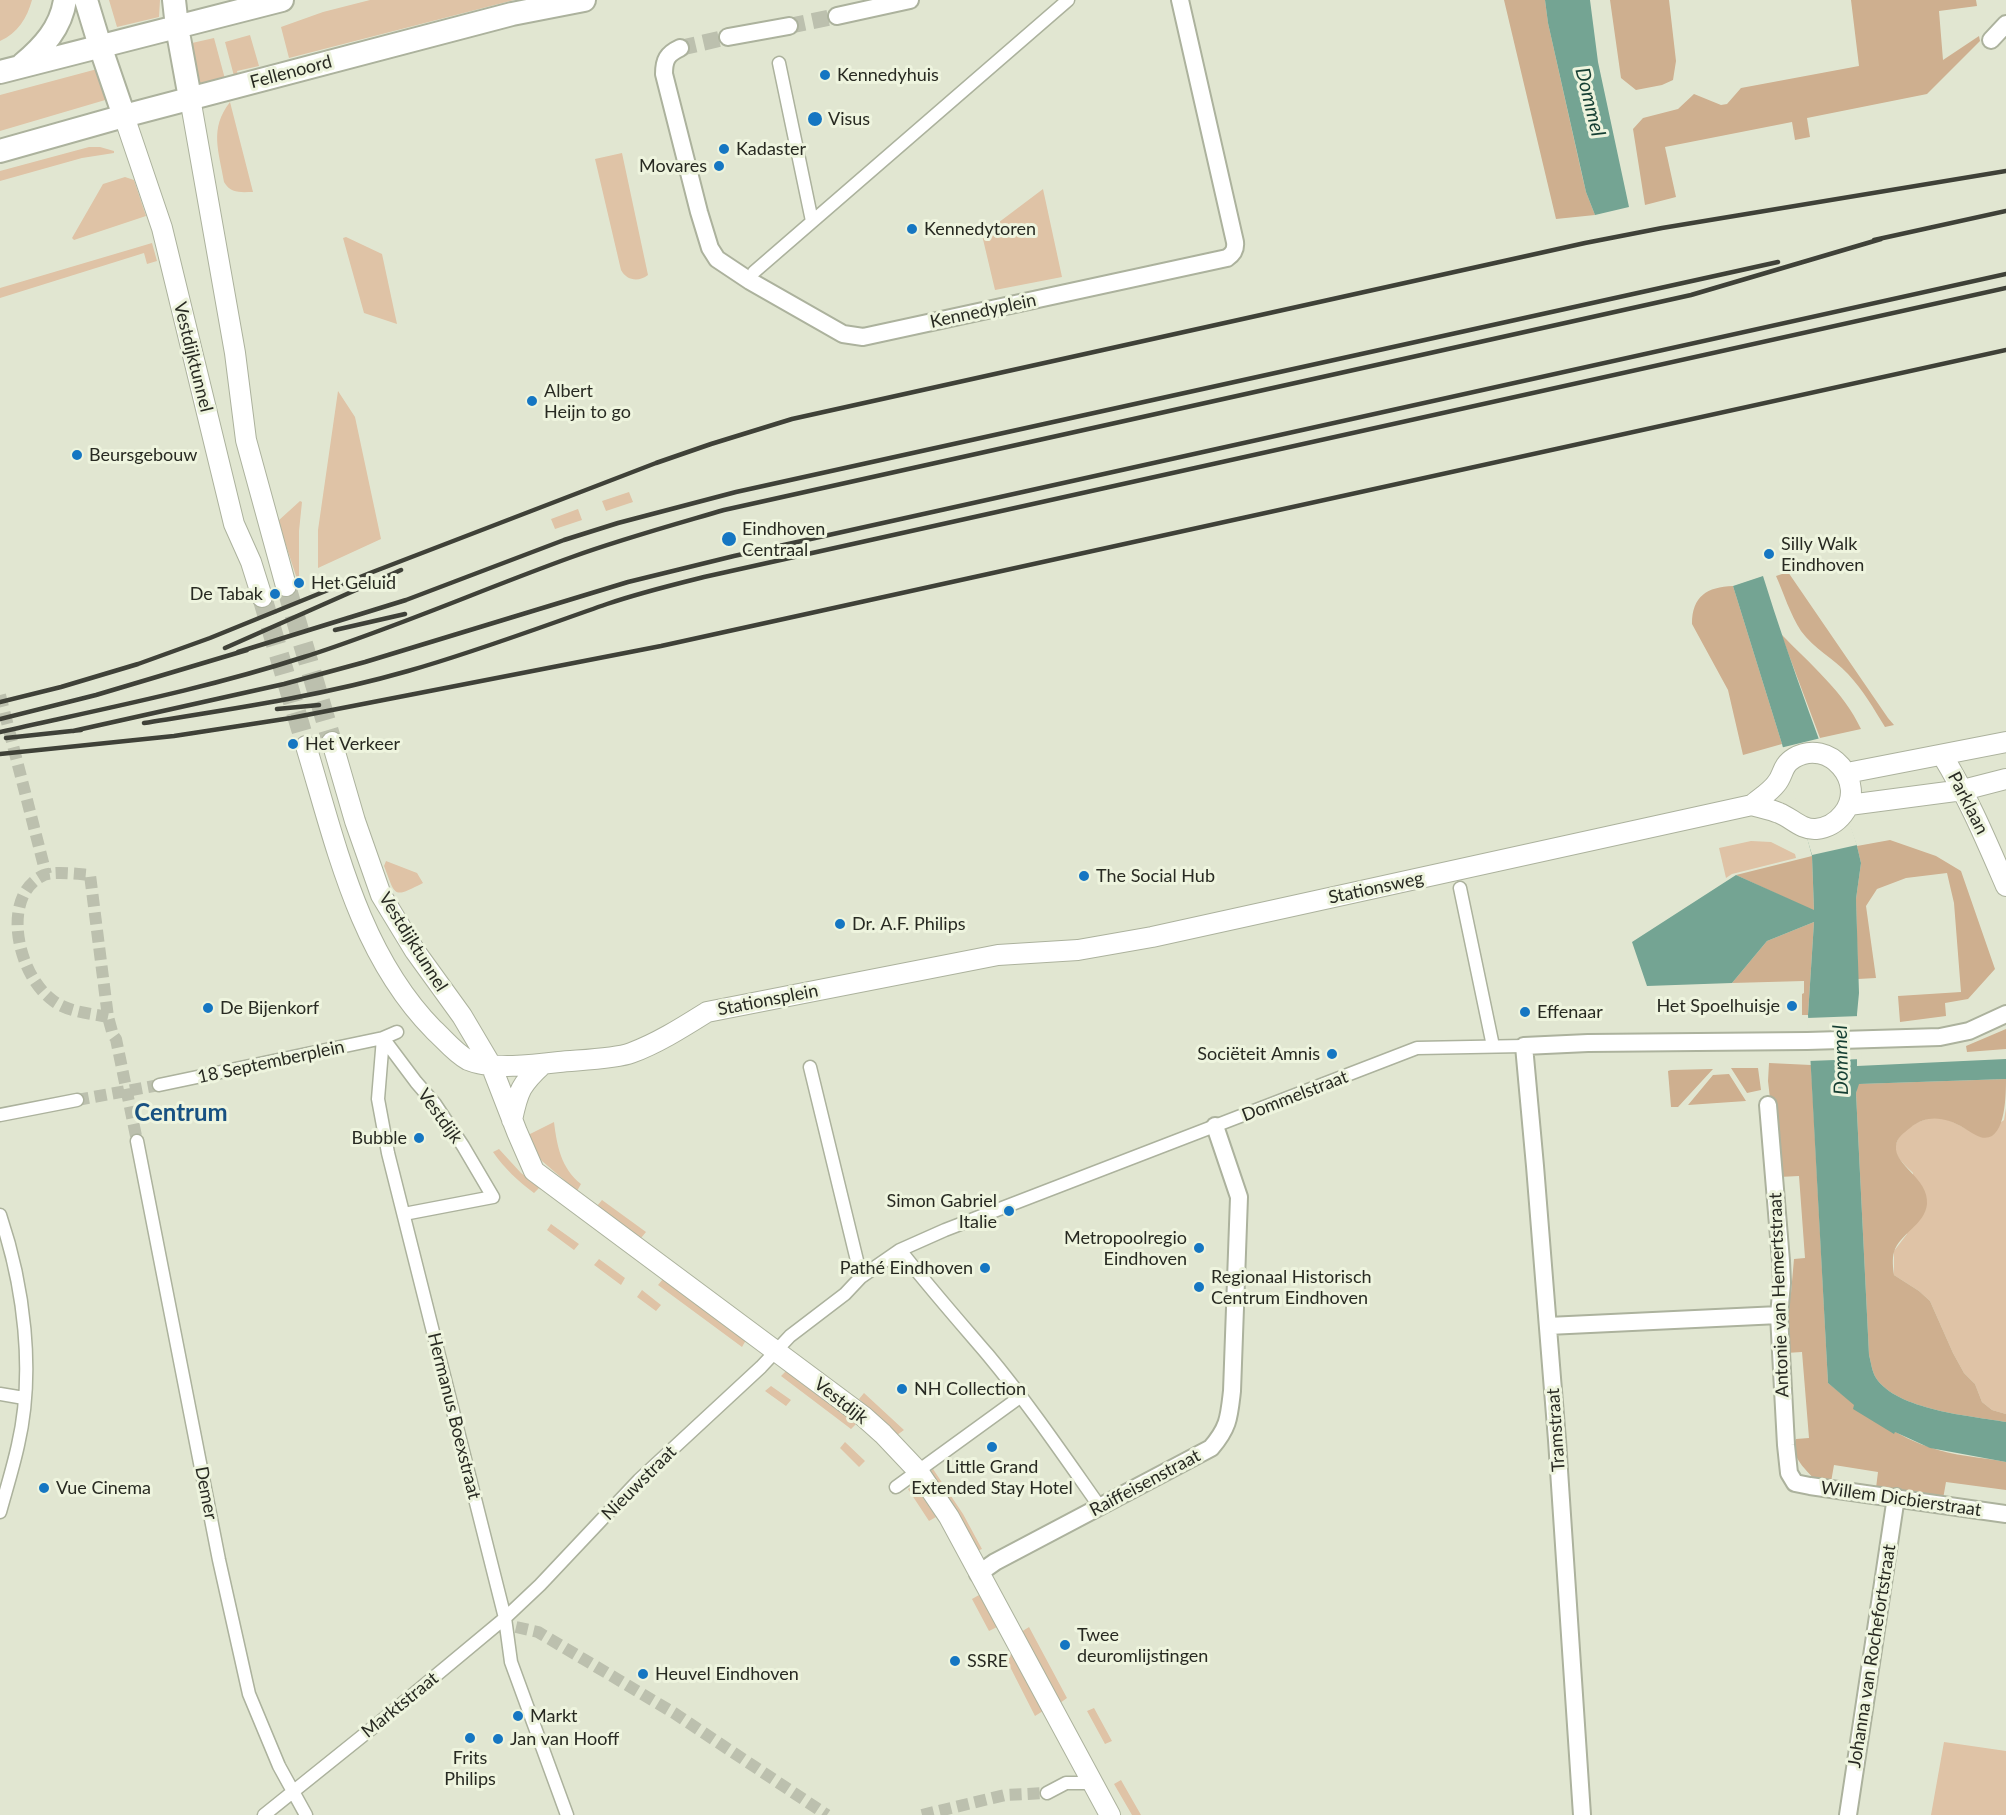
<!DOCTYPE html>
<html>
<head>
<meta charset="utf-8">
<style>
  body { margin:0 }
  canvas { display:block; background:#e1e6d1 }
</style>
</head>
<body>
<canvas width="2006" height="1815"></canvas>
<script>
const context = document.querySelector('canvas').getContext('2d');
context.lineJoin = 'round';
function fillPath(path, color) { context.fillStyle = color; context.fill(path, 'evenodd'); }
function strokePath(path, color, width, dash) { context.strokeStyle = color; context.lineWidth = width; context.lineCap = dash ? 'butt' : 'round'; context.setLineDash(dash || []); context.stroke(path); }
function drawText(font, color, halo, rows, align = 'center') {
  context.font = font + ' Lato,sans-serif'; context.lineWidth = 6; context.setLineDash([]); context.textBaseline = 'middle'; context.strokeStyle = halo; context.fillStyle = color; for (const [text, x, y, turn = 0] of rows) {
    context.save(); context.translate(x, y); context.rotate((+turn || 0) * Math.PI / 180); context.textAlign = isNaN(turn) ? turn : align; if (halo) context.strokeText(text, 0, 0); context.fillText(text, 0, 0); context.restore();
  }
}
fillPath(new Path2D(`
  M 0,0 L 32,0 C 27,18 18,33 0,41 Z
  M 109,0 L 160,0 L 159,17 L 117,27 Z
  M 370,0 L 514,0 L 289,58 L 281,27 L 323,12 Z
  M 250,35 L 259,66 L 237,71 L 238,75 L 234,76 L 225,42 Z
  M 214,38 L 225,79 L 198,86 L 192,43 Z
  M 101,68 L 112,98 L 0,131 L 0,95 Z
  M 230,102 L 253,192 C 241,192 231,194 224,182 C 219,151 209,129 230,102 Z
  M 89,147 L 100,147 L 114,151 L 114,153 L 82,158 L 0,181 L 0,171 Z
  M 622,153 L 648,275 C 639,282 627,281 621,270 L 595,159 Z
  M 125,177 L 134,180 L 146,216 L 74,240 L 72,238 L 103,184 Z
  M 1043,189 L 1062,277 L 995,290 L 982,235 Z
  M 346,237 L 382,254 L 397,324 L 364,313 L 343,238 Z
  M 152,243 L 157,261 L 147,264 L 144,253 L 0,298 L 0,288 Z
  M 338,391 L 355,417 L 381,539 L 318,568 L 318,530 Z
  M 629,492 L 633,502 L 606,511 L 602,501 Z
  M 300,501 L 302,502 L 299,531 L 299,578 L 297,579 L 278,521 Z
  M 578,509 L 582,520 L 555,529 L 551,519 Z
  M 1751,841 L 1771,842 L 1795,854 L 1796,858 L 1732,874 L 1726,878 L 1719,848 Z
  M 386,861 L 417,873 L 423,883 C 392,899 396,896 384,866 Z
  M 2006,1108 L 2006,1414 L 1992,1410 L 1982,1402 L 1975,1384 L 1964,1373 L 1953,1353 L 1930,1301 L 1919,1291 L 1894,1275 L 1894,1251 L 1907,1234 L 1913,1173 C 1908,1168 1900,1161 1897,1155 C 1888,1134 1925,1114 1942,1118 C 1956,1122 1968,1130 1981,1137 L 2004,1120 Z
  M 554,1122 C 557,1146 561,1168 581,1184 L 577,1191 L 542,1161 L 524,1137 Z
  M 499,1149 L 521,1173 L 540,1187 L 534,1193 C 518,1181 505,1169 493,1152 Z
  M 602,1200 L 646,1232 L 641,1238 L 597,1206 Z
  M 551,1224 L 579,1244 L 574,1250 L 547,1230 Z
  M 599,1259 L 625,1278 L 621,1285 L 594,1265 Z
  M 663,1279 L 746,1340 L 742,1347 L 658,1285 Z
  M 642,1290 L 661,1305 L 656,1311 L 637,1297 Z
  M 787,1370 L 857,1423 L 851,1429 L 781,1376 Z
  M 771,1386 L 791,1400 L 786,1406 L 765,1391 Z
  M 864,1393 L 904,1430 L 897,1435 L 859,1399 Z
  M 845,1442 L 865,1461 L 859,1467 L 840,1448 Z
  M 933,1469 L 963,1514 L 982,1549 L 977,1551 L 929,1473 Z
  M 914,1485 L 936,1517 L 929,1521 L 908,1489 Z
  M 979,1595 L 997,1627 L 989,1631 L 972,1599 Z
  M 1029,1627 L 1067,1698 L 1060,1703 L 1021,1632 Z
  M 1012,1654 L 1043,1711 L 1035,1716 L 1005,1657 Z
  M 1094,1708 L 1112,1741 L 1105,1744 L 1087,1711 Z
  M 1944,1742 L 2006,1751 L 2006,1815 L 1931,1815 Z
  M 1121,1780 L 1141,1815 L 1132,1815 L 1114,1784 Z`), '#dfc3a6');
fillPath(new Path2D(`
  M 1504,0 L 1545,0 L 1548,23 L 1582,175 L 1586,192 L 1595,215 L 1556,219 Z
  M 1610,0 L 1669,0 L 1676,61 L 1673,80 L 1662,85 L 1636,90 L 1621,78 Z
  M 1851,0 L 1976,0 L 1977,6 L 1939,11 L 1943,60 L 1979,36 L 1980,41 L 1927,94 L 1807,118 L 1810,137 L 1795,140 L 1792,122 L 1665,147 L 1676,197 L 1645,205 L 1633,129 L 1643,118 L 1678,109 L 1694,94 L 1721,105 L 1727,104 L 1741,88 L 1859,66 Z
  M 1788,572 L 1888,718 L 1894,725 L 1885,727 C 1874,709 1863,690 1848,674 C 1833,658 1814,649 1801,631 C 1790,614 1784,594 1776,576 Z
  M 1733,586 L 1782,744 L 1743,755 L 1728,690 L 1692,624 C 1692,596 1707,587 1733,586 Z
  M 1781,634 C 1810,664 1844,692 1861,729 L 1820,738 Z
  M 1890,840 L 1936,856 L 1961,871 L 1995,969 L 1968,999 L 1945,1003 L 1946,1016 L 1900,1022 L 1898,996 L 1961,992 L 1954,903 L 1947,873 L 1906,878 L 1877,889 L 1866,906 L 1876,978 L 1858,979 L 1856,899 L 1861,863 L 1857,846 Z
  M 1812,856 L 1814,911 L 1736,875 Z
  M 1814,922 L 1808,1015 L 1802,1015 L 1802,994 L 1804,993 L 1804,981 L 1732,983 L 1767,941 Z
  M 2006,1029 L 2006,1049 L 1967,1052 L 1966,1046 Z
  M 1769,1063 L 1811,1065 L 1828,1383 C 1860,1408 1890,1434 1929,1447 C 1953,1456 1981,1457 2006,1462 L 2006,1490 L 1946,1482 L 1943,1499 L 1876,1488 L 1878,1472 L 1834,1465 L 1831,1482 L 1823,1488 C 1813,1476 1786,1456 1796,1439 L 1809,1438 L 1802,1352 L 1786,1353 L 1786,1311 L 1791,1293 L 1794,1259 L 1805,1258 L 1799,1176 L 1779,1177 L 1768,1081 Z
  M 1731,1068 L 1758,1068 L 1761,1090 L 1747,1093 Z
  M 1713,1069 L 1678,1107 L 1671,1107 L 1668,1071 L 1671,1070 Z
  M 1729,1074 L 1746,1101 L 1688,1105 L 1713,1075 Z
  M 2006,1079 C 2006,1094 2006,1145 1980,1137 C 1975,1135 1969,1131 1964,1128 C 1945,1117 1927,1114 1910,1128 C 1904,1133 1897,1137 1896,1146 C 1894,1166 1929,1178 1927,1204 C 1925,1225 1900,1233 1894,1252 C 1892,1259 1893,1268 1894,1275 L 1919,1291 L 1930,1301 L 1953,1353 L 1964,1373 L 1975,1384 L 1982,1402 L 1992,1410 L 2006,1414 L 2006,1422 C 1971,1416 1897,1410 1876,1378 C 1872,1372 1871,1362 1869,1355 L 1856,1093 L 1858,1084 Z`), '#ceaf8f');
fillPath(new Path2D(`
  M 1545,0 L 1590,0 L 1598,62 L 1629,207 L 1595,215 L 1586,192 L 1548,23 Z
  M 1763,576 C 1791,667 1826,756 1857,846 L 1861,863 L 1856,899 L 1859,993 L 1857,1014 L 1857,1066 L 2006,1059 L 2006,1079 L 1859,1084 L 1856,1093 L 1869,1355 C 1871,1362 1872,1372 1876,1378 C 1897,1410 1971,1416 2006,1422 L 2006,1462 L 1930,1448 L 1895,1432 L 1894,1434 L 1853,1409 L 1854,1405 L 1828,1383 L 1808,1015 L 1814,922 L 1767,941 L 1732,983 L 1647,986 L 1632,942 L 1736,875 L 1814,910 L 1812,856 L 1782,744 L 1733,586 Z`), '#74a493');
fillPath(new Path2D(`
  M 1821,738 L 1857,845 L 1812,855 L 1780,748 Z
  M 1860,1016 L 1862,1059 L 1808,1061 L 1807,1018 Z`), '#e1e6d1');
strokePath(new Path2D(`
  M 0,695 L 46,874
  M 108,1017 C 89,1013 66,1012 51,999 C 17,973 0,895 44,875 C 54,871 78,874 90,875 L 108,1017 L 113,1035 L 116,1039 L 137,1141
  M 77,1100 L 159,1085
  M 516,1627 L 538,1632 L 674,1713 L 827,1815
  M 922,1815 L 1005,1795 L 1047,1793`), '#bcc0ae', 12, [12, 6]);
strokePath(new Path2D(`
  M 789,26 L 837,16
  M 680,48 L 728,37`), '#bcc0ae', 16, [16, 8]);
strokePath(new Path2D(`
  M 286,586 L 332,742
  M 262,597 L 306,746`), '#bcc0ae', 20, [20, 10]);
const pedestrian = new Path2D(`
  M 779,63 L 812,221
  M 754,272 L 1068,0
  M 1460,888 L 1493,1046
  M 383,1038 L 378,1099 L 388,1153 L 505,1618 L 511,1662 L 567,1815
  M 383,1038 L 416,1082 L 435,1104 L 463,1146 L 493,1197 L 404,1214
  M 810,1067 L 861,1277
  M 159,1085 L 383,1038 L 397,1032
  M 0,1115 L 77,1100
  M 137,1141 L 219,1560 L 249,1694 L 279,1766 L 306,1815
  M 0,1215 C 24,1286 35,1372 18,1445 C 13,1468 6,1490 0,1512
  M 900,1250 C 928,1286 958,1320 988,1355 C 1028,1403 1064,1456 1100,1507
  M 0,1394 L 24,1398
  M 896,1487 L 1020,1397
  M 1047,1793 L 1066,1783 L 1091,1783
  M 264,1815 L 386,1717 L 505,1618 L 540,1585 L 639,1480 L 761,1367 L 790,1336 L 845,1294 L 861,1277 L 900,1250 L 945,1230 L 1417,1048 L 1524,1046`);
const minor = new Path2D(`
  M 837,16 L 910,0
  M 728,37 L 789,26
  M 1991,40 L 2006,24
  M 680,48 C 667,54 664,60 664,74 L 699,212 L 710,248 L 717,259 L 750,281 L 843,334 L 863,337 L 1227,258 C 1233,254 1236,250 1235,242 L 1180,0
  M 1768,1105 L 1781,1261 L 1782,1283 L 1779,1315 L 1786,1445 L 1789,1473 L 1795,1483 L 1810,1486 L 2006,1514
  M 1548,1326 L 1779,1315
  M 978,1574 L 995,1562 L 1211,1448 C 1229,1427 1229,1417 1232,1391 L 1239,1197 L 1215,1126
  M 1582,1815 L 1557,1440 L 1535,1166 L 1524,1046 L 1588,1043 L 1807,1041 L 1940,1037 L 1969,1031 L 2006,1014
  M 1848,1815 L 1896,1497`);
const tertiary = new Path2D(`
  M 190,98 L 235,353 L 246,440 L 286,586
  M 124,116 L 162,228 L 234,524 L 251,562 L 262,597
  M 332,742 L 355,821 L 381,895 L 415,951 L 462,1016 L 491,1065 L 517,1132 L 534,1171 L 863,1416 L 883,1434 L 918,1471 L 949,1517 L 1110,1815
  M 306,746 C 336,845 359,954 434,1030 C 445,1040 455,1053 468,1060 C 491,1070 534,1065 559,1062 C 578,1060 615,1059 631,1053 C 658,1043 683,1027 707,1012 L 998,955 L 1078,950 L 1152,937 L 1752,805 C 1761,808 1770,809 1779,813 C 1792,818 1801,830 1816,829 C 1826,828 1836,823 1843,814 C 1868,783 1829,737 1794,758 C 1781,766 1784,775 1776,784 C 1770,792 1760,798 1752,805
  M 1942,755 C 1968,797 1986,840 2006,886
  M 1847,773 L 2006,742
  M 1849,805 L 1963,790 L 2006,779
  M 512,1120 C 518,1091 521,1084 543,1064`);
const secondary = new Path2D(`
  M 86,0 L 100,46 L 124,116
  M 174,0 L 177,27 L 190,98
  M 23,64 C 43,47 61,28 65,0
  M 0,72 L 282,0
  M 0,151 L 124,116 L 512,14 L 584,0`);
strokePath(pedestrian, '#acb29d', 15);
strokePath(minor, '#acb29d', 20);
strokePath(tertiary, '#acb29d', 22);
strokePath(secondary, '#acb29d', 26);
strokePath(pedestrian, '#fff', 12);
strokePath(minor, '#fff', 16);
strokePath(tertiary, '#fff', 20);
strokePath(secondary, '#fff', 22);
strokePath(new Path2D(`
  M 1874,240 L 2006,211
  M 335,630 L 405,614
  M 225,648 L 401,570
  M 238,652 L 406,600 L 564,540 L 618,523 L 736,492 L 1778,262
  M 0,702 L 61,687 L 138,664 L 210,638 L 370,573 L 656,463 L 711,444 L 792,419 L 1585,243 L 1662,228 L 2006,171
  M 277,709 L 319,705
  M 0,719 L 96,695 L 247,650
  M 144,723 C 232,709 321,696 408,671 C 475,652 541,627 607,604 C 639,593 672,585 704,577 L 2006,288
  M 73,731 L 284,684 L 365,662 L 628,582 L 734,556 L 2006,274
  M 0,732 C 102,709 205,689 304,657 C 395,628 483,589 572,557 C 622,539 673,525 724,510 L 1691,295 L 1881,239
  M 6,738 L 81,730
  M 0,754 L 174,736 L 291,718 L 661,646 L 2006,350`), '#3f4138', 4.5);
for (const [x, y, r, color] of [
  [825,75,6,"#1576c2"],
  [815,119,8,"#1576c2"],
  [724,149,6,"#1576c2"],
  [719,166,6,"#1576c2"],
  [912,229,6,"#1576c2"],
  [532,401,6,"#1576c2"],
  [77,455,6,"#1576c2"],
  [729,539,8,"#1576c2"],
  [1769,554,6,"#1576c2"],
  [299,583,6,"#1576c2"],
  [275,594,6,"#1576c2"],
  [293,744,6,"#1576c2"],
  [1084,876,6,"#1576c2"],
  [840,924,6,"#1576c2"],
  [1792,1006,6,"#1576c2"],
  [208,1008,6,"#1576c2"],
  [1525,1012,6,"#1576c2"],
  [1332,1054,6,"#1576c2"],
  [419,1138,6,"#1576c2"],
  [1009,1211,6,"#1576c2"],
  [1199,1248,6,"#1576c2"],
  [985,1268,6,"#1576c2"],
  [1199,1287,6,"#1576c2"],
  [902,1389,6,"#1576c2"],
  [992,1447,6,"#1576c2"],
  [44,1488,6,"#1576c2"],
  [1065,1645,6,"#1576c2"],
  [955,1661,6,"#1576c2"],
  [643,1674,6,"#1576c2"],
  [518,1716,6,"#1576c2"],
  [470,1738,6,"#1576c2"],
  [498,1739,6,"#1576c2"]
]) { const dot = new Path2D(); dot.arc(x, y, r, 0, 2 * Math.PI); context.fillStyle = color; context.fill(dot); strokePath(dot, '#eef4de', 2); }
drawText('18px', '#282a22', '#eef4de', [
  ["Fellenoord",291,72,-15],
  ["Kennedyplein",983,311,-12],
  ["Vestdijktunnel",193,357,76],
  ["Parklaan",1968,803,63],
  ["Stationsweg",1376,888,-12],
  ["Vestdijktunnel",413,942,58],
  ["Stationsplein",768,1000,-11],
  ["18 Septemberplein",271,1062,-12],
  ["Dommelstraat",1295,1096,-21],
  ["Vestdijk",440,1116,54],
  ["Antonie van Hemertstraat",1779,1295,-92],
  ["Vestdijk",841,1401,38],
  ["Hermanus Boexstraat",454,1416,76],
  ["Tramstraat",1556,1430,-94],
  ["Nieuwstraat",639,1483,-45],
  ["Raiffeisenstraat",1145,1483,-28],
  ["Demer",206,1493,79],
  ["Willem Dicbierstraat",1901,1499,8],
  ["Johanna van Rochefortstraat",1872,1656,-81],
  ["Marktstraat",400,1705,-39]
]);
drawText('18px', '#282a22', '#eef4de', [
  ["Kennedyhuis",837,75],
  ["Visus",828,119],
  ["Kadaster",736,149],
  ["Movares",707,166,"right"],
  ["Kennedytoren",924,229],
  ["Albert",544,391],
  ["Heijn to go",544,412],
  ["Beursgebouw",89,455],
  ["Eindhoven",742,529],
  ["Centraal",742,550],
  ["Silly Walk",1781,544],
  ["Eindhoven",1781,565],
  ["Het Geluid",311,583],
  ["De Tabak",263,594,"right"],
  ["Het Verkeer",305,744],
  ["The Social Hub",1096,876],
  ["Dr. A.F. Philips",852,924],
  ["Het Spoelhuisje",1780,1006,"right"],
  ["De Bijenkorf",220,1008],
  ["Effenaar",1537,1012],
  ["Sociëteit Amnis",1320,1054,"right"],
  ["Bubble",407,1138,"right"],
  ["Simon Gabriel",997,1201,"right"],
  ["Italie",997,1222,"right"],
  ["Metropoolregio",1187,1238,"right"],
  ["Eindhoven",1187,1259,"right"],
  ["Pathé Eindhoven",973,1268,"right"],
  ["Regionaal Historisch",1211,1277],
  ["Centrum Eindhoven",1211,1298],
  ["NH Collection",914,1389],
  ["Little Grand",992,1467,"center"],
  ["Extended Stay Hotel",992,1488,"center"],
  ["Vue Cinema",56,1488],
  ["Twee",1077,1635],
  ["deuromlijstingen",1077,1656],
  ["SSRE",967,1661],
  ["Heuvel Eindhoven",655,1674],
  ["Markt",530,1716],
  ["Jan van Hooff",510,1739],
  ["Frits",470,1758,"center"],
  ["Philips",470,1779,"center"]
], 'left');
drawText('italic 20px', '#153f33', '#eef4de', [
  ["Dommel",1590,102,76],
  ["Dommel",1841,1060,-91]
]);
drawText('bold 24px', '#185182', '#eef4de', [
  ["Centrum",181,1113]
]);
</script>
</body>
</html>
